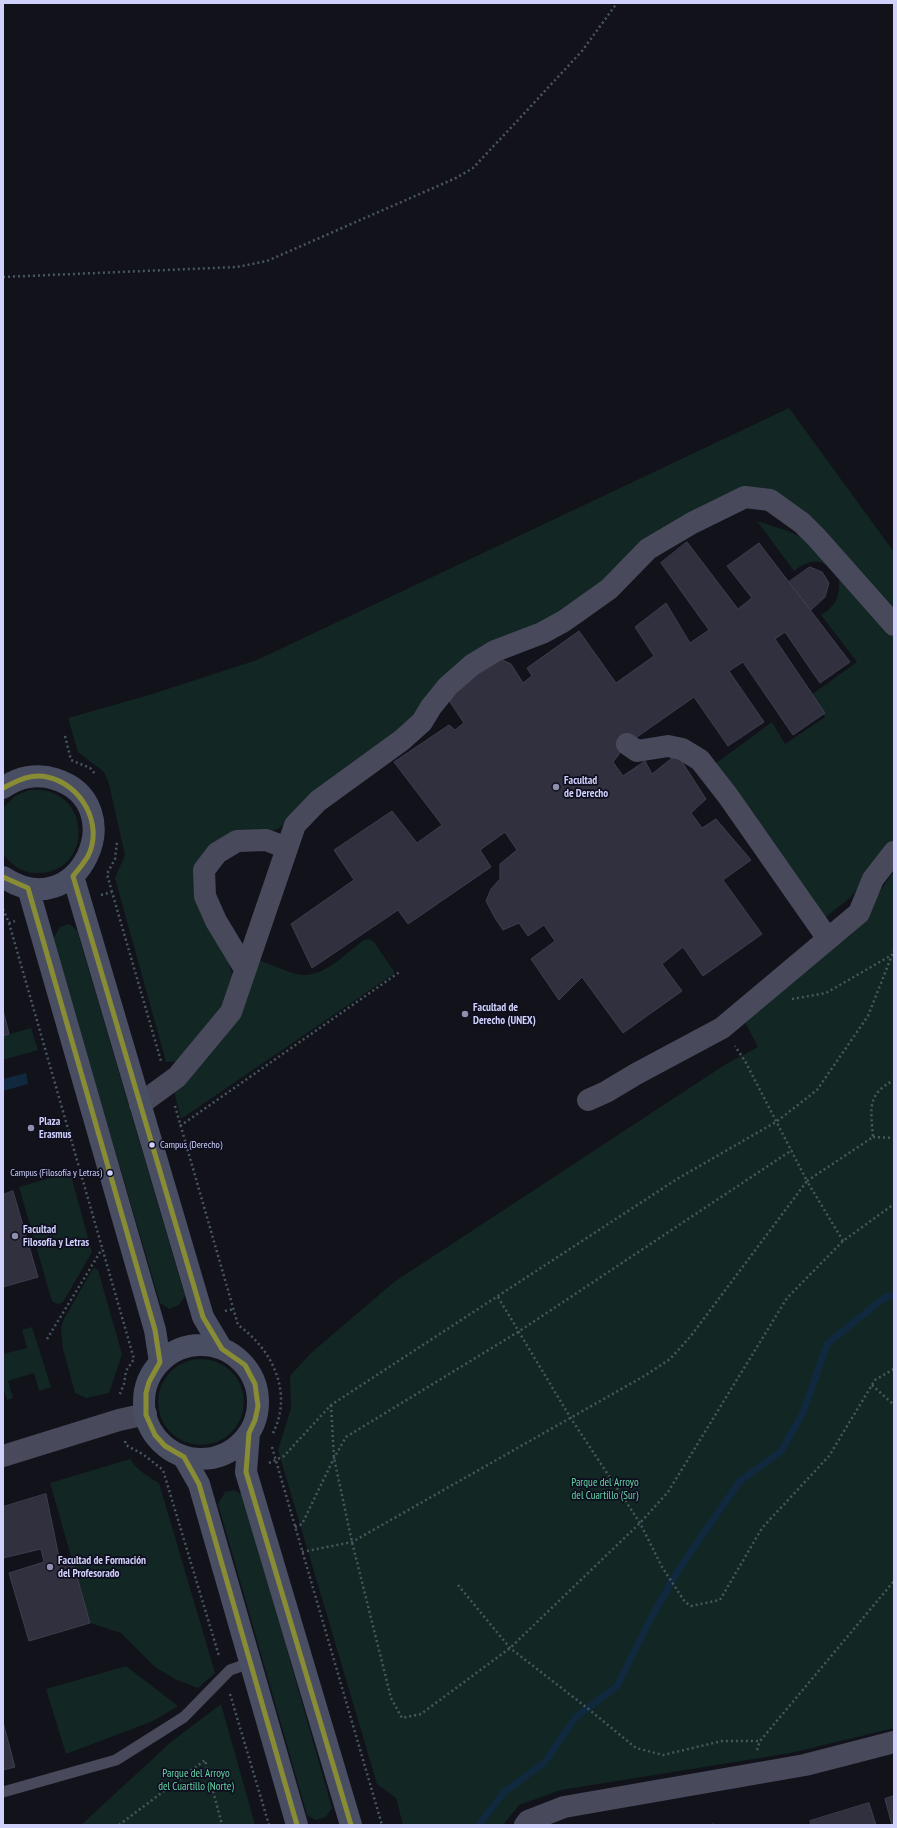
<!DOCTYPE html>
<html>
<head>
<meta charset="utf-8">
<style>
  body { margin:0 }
  #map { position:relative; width:897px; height:1828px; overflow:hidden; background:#12121b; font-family:"PT Sans Narrow",sans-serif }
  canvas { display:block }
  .frame { position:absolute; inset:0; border:4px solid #d0d2fb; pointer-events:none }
</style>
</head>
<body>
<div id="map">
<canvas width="897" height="1828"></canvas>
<div class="frame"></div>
</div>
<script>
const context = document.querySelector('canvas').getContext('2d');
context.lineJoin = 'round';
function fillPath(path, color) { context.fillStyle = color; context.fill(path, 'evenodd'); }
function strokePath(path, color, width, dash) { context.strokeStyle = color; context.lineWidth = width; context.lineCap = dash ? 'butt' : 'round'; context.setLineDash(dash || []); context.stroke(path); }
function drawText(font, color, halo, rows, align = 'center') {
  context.font = font + ' "PT Sans Narrow",sans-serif'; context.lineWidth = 3.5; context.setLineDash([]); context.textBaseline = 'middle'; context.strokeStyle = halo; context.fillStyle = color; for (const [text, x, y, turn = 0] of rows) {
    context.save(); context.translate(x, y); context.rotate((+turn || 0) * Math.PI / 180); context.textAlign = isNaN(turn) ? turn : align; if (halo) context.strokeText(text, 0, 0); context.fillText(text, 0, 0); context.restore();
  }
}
fillPath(new Path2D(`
  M 789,408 L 894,552 L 894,613 L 785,510 L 729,501 L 638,559 L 443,689 L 368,756 L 278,829 L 268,832 L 202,861 L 232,975 L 221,1012 L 180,1061 L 166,1062 L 115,878 L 125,855 L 109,784 L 104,772 L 78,752 L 68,718 L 149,695 L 257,660 Z
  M 757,521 L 785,530 L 811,541 L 894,637 L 894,841 L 876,867 L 850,898 L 823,919 L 712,766 L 772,722 L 785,744 L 825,717 L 811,695 L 857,662 L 821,615 C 836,606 840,597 839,579 C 825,559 814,556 794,571 Z
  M 29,790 C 93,784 95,875 36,873 C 23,873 11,865 3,854 L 3,808 L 15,796 Z
  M 894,871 L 894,1728 L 791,1753 L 561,1790 L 519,1805 L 503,1825 L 403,1825 L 396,1798 L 377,1784 L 278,1450 L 291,1408 L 290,1376 L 311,1353 L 394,1282 L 726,1064 L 758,1047 L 743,1018 L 859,922 Z
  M 69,924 L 77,930 L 185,1296 L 179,1305 L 169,1309 L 160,1303 L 53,939 L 60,927 Z
  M 369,939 L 374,942 L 395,973 L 181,1119 L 174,1091 L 258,960 C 271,964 289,973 302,975 C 325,977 347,952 364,940 Z
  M 31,1028 L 38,1050 L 3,1060 L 3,1036 Z
  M 70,1172 L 92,1252 L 63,1302 L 58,1304 L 53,1302 L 51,1298 L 19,1187 Z
  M 95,1268 L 98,1270 L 122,1354 L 109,1393 L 86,1398 L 75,1393 L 63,1349 L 61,1328 L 64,1319 L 92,1270 Z
  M 32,1327 L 51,1387 L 39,1391 L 34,1373 L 8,1381 L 13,1398 L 7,1400 L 3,1387 L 3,1354 L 27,1348 L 22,1330 Z
  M158 1402a43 43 0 1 1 86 0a43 43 0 1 1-86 0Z
  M 130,1459 C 137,1470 147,1476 159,1483 L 215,1673 L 198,1688 L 175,1679 L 155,1667 L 121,1633 L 90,1623 L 50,1483 Z
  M 234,1490 L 243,1495 L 332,1808 L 326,1817 L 316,1820 L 307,1815 L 218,1504 L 225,1492 Z
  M 126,1666 L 178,1706 L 153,1721 L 66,1754 L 46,1689 Z
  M 221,1704 L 255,1825 L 81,1825 L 171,1742 Z`), '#122623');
fillPath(new Path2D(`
  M 26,1073 L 28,1084 L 3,1091 L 3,1079 Z`), '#11293e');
strokePath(new Path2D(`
  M 479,1825 L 504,1792 L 544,1763 L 576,1717 L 617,1686 L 651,1618 L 677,1572 L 739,1482 L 781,1451 L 803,1413 L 827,1344 L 884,1298 L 894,1295`), '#11293e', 7);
const building = new Path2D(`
  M 687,542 L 738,609 L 752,598 L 727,566 L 759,543 L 850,662 L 820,683 L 785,632 L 775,639 L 825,713 L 793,735 L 743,662 L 729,671 L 764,722 L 728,746 L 694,697 L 627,744 L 613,762 L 623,776 L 645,761 L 652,774 L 677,754 L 706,799 L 691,813 L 702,828 L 716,819 L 751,860 L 723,880 L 762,934 L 703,976 L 683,947 L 662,964 L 682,991 L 623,1033 L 582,977 L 559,1000 L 531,959 L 555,941 L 544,925 L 528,936 L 519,923 L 503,930 L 495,918 L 486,901 L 491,889 L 500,879 L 500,864 L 517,850 L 505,832 L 480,850 L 491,867 L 408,924 L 398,910 L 312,968 L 291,924 L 354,880 L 334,850 L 392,811 L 417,843 L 442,825 L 394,762 L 449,725 L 455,730 L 464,723 L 450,702 L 454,690 L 496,657 L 511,664 L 523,683 L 532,676 L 527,668 L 579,631 L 616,683 L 654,656 L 635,627 L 666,603 L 690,643 L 709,630 L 661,563 Z
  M 810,567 L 822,572 L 829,583 L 825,597 L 811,610 L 789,582 Z
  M 3,1010 L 9,1034 L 3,1036 Z
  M 13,1191 L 38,1277 L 3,1287 L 3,1195 Z
  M 46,1494 L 60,1562 L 72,1559 L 90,1623 L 29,1641 L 9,1573 L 44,1562 L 41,1549 L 3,1558 L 3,1507 Z
  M 3,1722 L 15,1767 L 3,1770 Z
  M 894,1796 L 894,1825 L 892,1825 L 885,1799 Z
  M 869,1803 L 876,1825 L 811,1825 L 810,1821 Z`);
fillPath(building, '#30303e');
strokePath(building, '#3d3e4e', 1);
strokePath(new Path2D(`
  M 3,277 L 237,267 L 267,261 L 456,178 L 473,168 L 519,119 L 582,51 L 617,3
  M 65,736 L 71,760 L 90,768 L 96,775
  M 112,892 L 107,874 L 115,859 L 117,842
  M 101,895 L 112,892 L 161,1061
  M 3,909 L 9,923 L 15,921
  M 9,923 L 134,1359 L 126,1371 L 124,1384 L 119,1396
  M 792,999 L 826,993 L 890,956
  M 175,1106 L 238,1325 C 273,1350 294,1394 272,1435
  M 180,1126 L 401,971
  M 873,1137 L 894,1138
  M 843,1241 L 807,1181 L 873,1137 C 871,1109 866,1095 894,1080
  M 498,1297 L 570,1417 L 640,1523 L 662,1567 L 685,1602 L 691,1606 L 720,1600 L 762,1528 L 829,1456 L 875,1380 L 894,1369
  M 225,1311 L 234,1309
  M 47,1339 L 102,1249
  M 872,1385 L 894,1405
  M 331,1405 L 334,1458 L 352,1542 L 391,1698 L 402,1718 L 421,1714 L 510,1648 L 640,1523 L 668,1492 L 787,1298 L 843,1241 L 894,1204
  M 125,1441 L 126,1445 L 144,1455 L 163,1470 L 219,1656
  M 272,1447 L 382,1825
  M 269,1463 L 284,1456 L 331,1405 L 677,1179 L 776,1122 L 817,1090 L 868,1016 L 894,950
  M 295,1527 L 302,1524 L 334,1458 L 346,1437 L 518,1332 L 792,1150
  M 302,1552 L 352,1542 L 646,1375 L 670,1359 L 690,1337 L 807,1181 L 745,1061 L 735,1046
  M 458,1585 L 510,1648 L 586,1707 L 636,1748 L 663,1755 L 722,1741 L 760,1741
  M 230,1694 L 269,1825
  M 757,1750 L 760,1741 L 894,1581
  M 119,1825 L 205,1760 L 222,1825
  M 712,1825 L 717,1825`), '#485860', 2.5, [2, 3]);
strokePath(new Path2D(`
  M 3,1792 L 116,1760 L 184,1717 L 230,1670 L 250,1663`), '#484a5c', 11);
strokePath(new Path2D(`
  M 627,744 L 637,751 L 668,746 L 682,749 L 700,760 L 728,796 L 828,939
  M 245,969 L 216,921 L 205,896 L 204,870 L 217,853 L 237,841 L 266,840 L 287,848
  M 588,1100 L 606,1092 L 636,1074 L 722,1028 L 859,913 L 873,879 L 894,852
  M 140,1104 L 177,1077 L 231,1012 L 295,825 L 318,801 L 402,740 L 422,722 L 431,707 L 448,686 L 472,665 L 495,651 L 542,633 L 564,621 L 609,589 L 648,549 L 692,523 L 745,497 L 770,500 L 802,523 L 817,538 L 894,625
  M 3,1456 L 119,1420 L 146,1414
  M 525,1825 L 528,1821 L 564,1807 L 805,1765 L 894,1742`), '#484a5c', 22);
strokePath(new Path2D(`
  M 3,788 C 18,777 37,773 55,779 C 134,804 79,928 3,877
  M 73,876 L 203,1317 L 222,1349
  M 28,888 L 155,1330 L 160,1362
  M144 1402a57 57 0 1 1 114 0a57 57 0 1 1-114 0Z
  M 249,1433 L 246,1472 L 351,1825
  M 183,1456 L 199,1484 L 297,1825`), '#4a4e62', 22);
strokePath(new Path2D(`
  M 3,788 C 17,781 31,773 47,777 C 81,784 104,824 88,856 C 84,863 78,870 73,876 L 203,1317 L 222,1349 L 245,1365 L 255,1384 L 258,1406 L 255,1420 L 249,1433 L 246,1472 L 351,1825
  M 3,877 L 28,888 L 155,1330 L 160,1362 L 149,1382 L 146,1393 L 146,1415 L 155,1435 L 165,1446 L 184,1457 L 199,1484 L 297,1825`), '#888c34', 5);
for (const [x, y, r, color] of [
  [556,787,4,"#8e8fad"],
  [465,1014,4,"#8e8fad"],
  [31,1128,4,"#8e8fad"],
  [152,1145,3.5,"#d0d2fb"],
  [110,1173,3.5,"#d0d2fb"],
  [15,1236,4,"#8e8fad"],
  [50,1567,4,"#8e8fad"]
]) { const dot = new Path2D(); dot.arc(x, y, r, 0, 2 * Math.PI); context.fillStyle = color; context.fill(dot); strokePath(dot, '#0e0e1f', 1.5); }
drawText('10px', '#d0d2fb', '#0e0e1f', [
  ["Campus (Derecho)",160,1145],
  ["Campus (Filosofía y Letras)",102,1173,"right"]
], 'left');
drawText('bold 11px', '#d0d2fb', '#0e0e1f', [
  ["Facultad",564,781],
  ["de Derecho",564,794],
  ["Facultad de",473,1008],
  ["Derecho (UNEX)",473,1021],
  ["Plaza",39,1122],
  ["Erasmus",39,1135],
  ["Facultad",23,1230],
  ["Filosofía y Letras",23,1243],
  ["Facultad de Formación",58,1561],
  ["del Profesorado",58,1574]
], 'left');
drawText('11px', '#63d5a6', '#0e0e1f', [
  ["Parque del Arroyo",605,1483],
  ["del Cuartillo (Sur)",605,1496],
  ["Parque del Arroyo",196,1774],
  ["del Cuartillo (Norte)",196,1787]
]);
</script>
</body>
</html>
